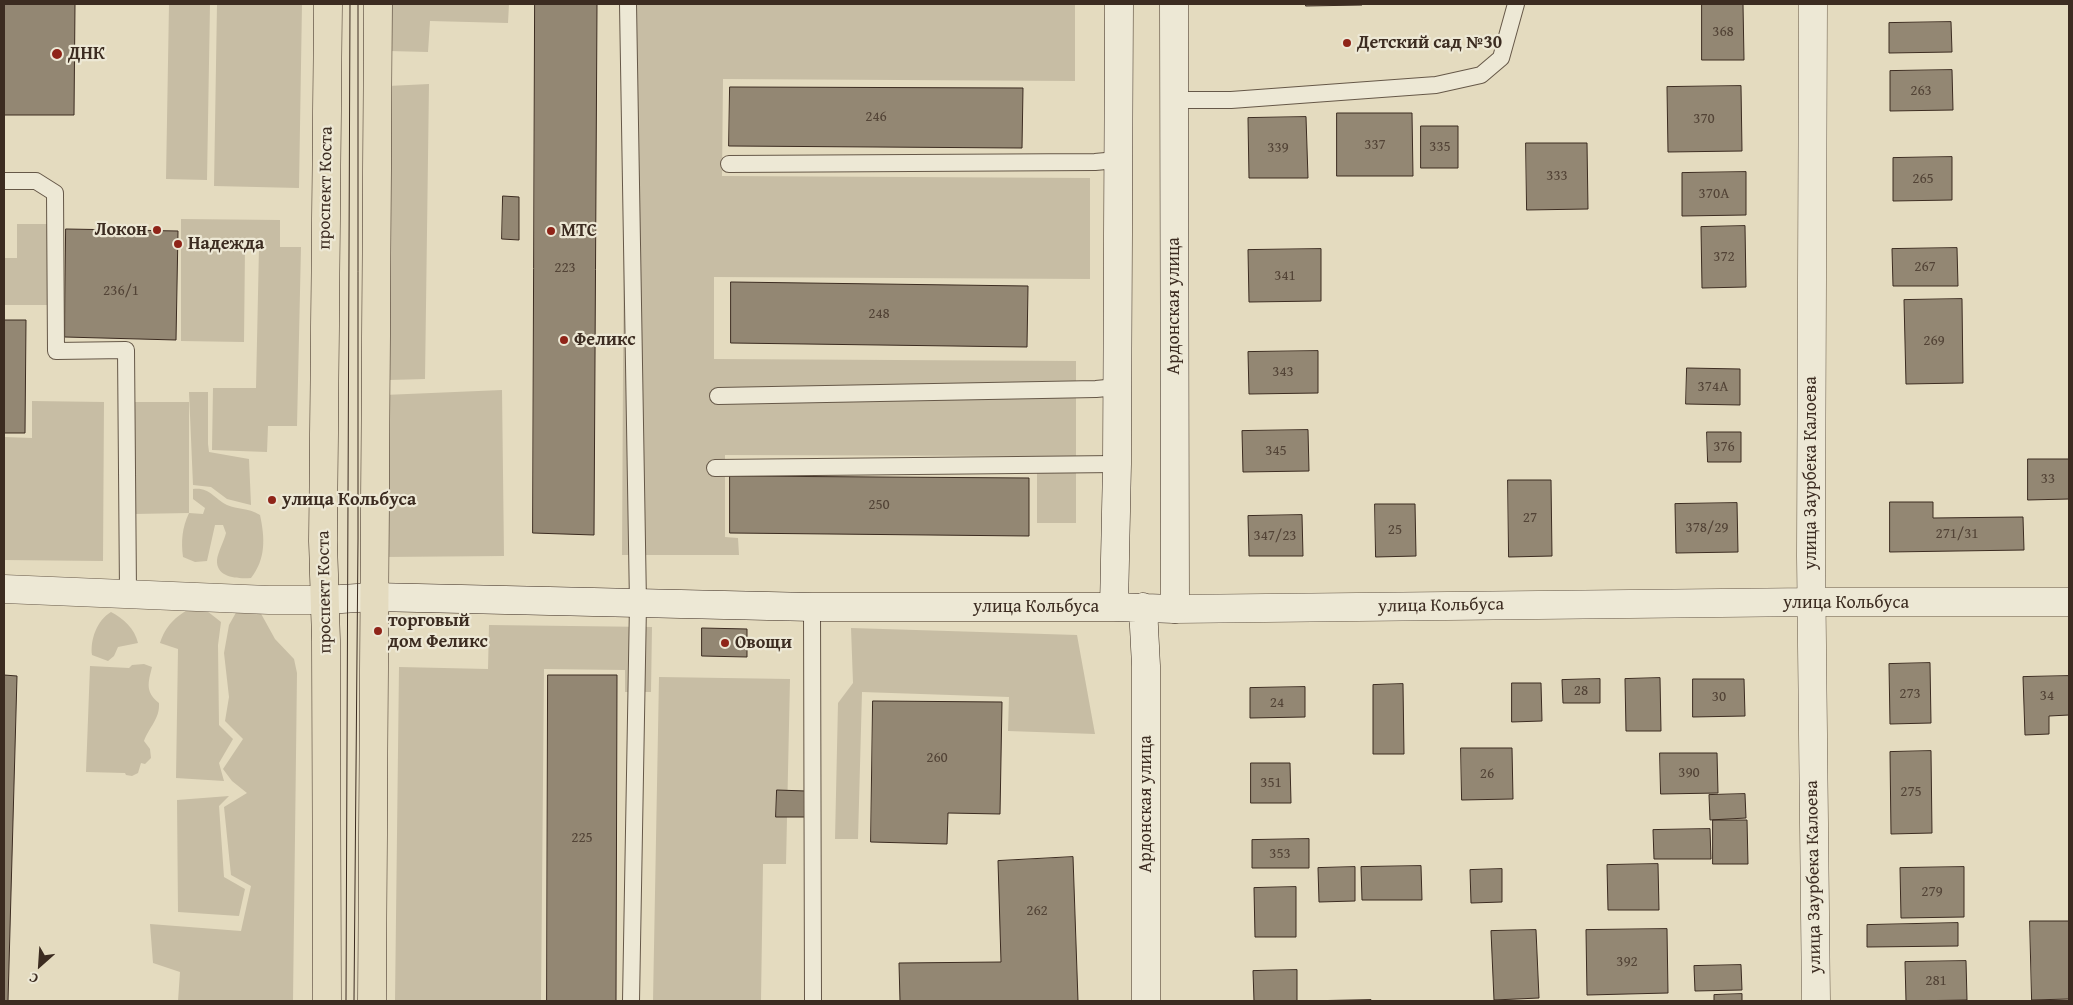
<!DOCTYPE html>
<html>
<head>
<meta charset="utf-8">
<style>
  body { margin:0 }
  #map { position:relative; width:2073px; height:1005px; overflow:hidden; background:#e4dbbf; font-family:"Gentium Book Plus",serif }
  canvas { display:block }
  .frame { position:absolute; inset:0; border:5px solid #3c2c21; pointer-events:none }
  .north { position:absolute; left:15px; top:940px; width:50px; height:50px; -webkit-text-stroke:4px #ede8d5; paint-order:stroke; rotate:206deg; font-size:14px; font-weight:700; line-height:20px; text-align:center; color:#3c2c21 }
  .north::after { content:''; display:block; margin:auto; width:18px; height:22px; background:#3c2c21; clip-path:polygon(50% 0,100% 100%,50% 72%,0 100%) }
</style>
</head>
<body>
<div id="map">
<canvas width="2073" height="1005"></canvas>
<div class="frame"></div>
<div class="north">С</div>
</div>
<script>
const context = document.querySelector('canvas').getContext('2d');
context.lineJoin = 'round';
function fillPath(path, color) { context.fillStyle = color; context.fill(path, 'evenodd'); }
function strokePath(path, color, width, dash) { context.strokeStyle = color; context.lineWidth = width; context.lineCap = dash ? 'butt' : 'round'; context.setLineDash(dash || []); context.stroke(path); }
function drawText(font, color, halo, rows, align = 'center') {
  context.font = font + ' "Gentium Book Plus",serif'; context.lineWidth = 4.5; context.setLineDash([]); context.textBaseline = 'middle'; context.strokeStyle = halo; context.fillStyle = color; for (const [text, x, y, turn = 0] of rows) {
    context.save(); context.translate(x, y); context.rotate((+turn || 0) * Math.PI / 180); context.textAlign = isNaN(turn) ? turn : align; if (halo) context.strokeText(text, 0, 0); context.fillText(text, 0, 0); context.restore();
  }
}
fillPath(new Path2D(`
  M 169,4 L 210,4 L 207,180 L 166,179 Z
  M 217,4 L 302,4 L 299,188 L 214,186 Z
  M 390,4 L 509,4 L 508,23 L 430,21 L 428,52 L 389,51 Z
  M 625,4 L 1075,4 L 1075,81 L 723,79 L 722,176 L 1090,178 L 1090,279 L 714,277 L 714,359 L 1076,361 L 1076,523 L 1037,523 L 1037,456 L 725,455 L 725,537 L 738,538 L 739,555 L 622,555 Z
  M 429,84 L 425,379 L 389,380 L 388,86 Z
  M 181,219 L 280,220 L 280,247 L 301,247 L 297,426 L 268,426 L 267,452 L 212,450 L 213,388 L 256,388 L 259,247 L 245,247 L 244,342 L 181,341 Z
  M 17,224 L 53,224 L 53,305 L 4,305 L 4,258 L 17,258 Z
  M 502,390 L 504,556 L 384,557 L 384,395 Z
  M 189,392 L 208,392 L 208,444 L 209,452 L 249,459 L 251,505 L 227,499 L 211,487 L 193,485 Z
  M 32,401 L 104,402 L 103,561 L 4,560 L 4,437 L 32,438 Z
  M 134,402 L 189,402 L 189,513 L 203,514 L 205,508 L 193,499 L 193,489 C 210,487 213,498 227,505 C 238,510 247,507 260,515 C 265,538 266,559 251,578 C 238,579 216,578 217,560 C 218,552 224,541 226,533 L 223,525 L 215,525 L 207,561 L 195,562 L 183,557 C 181,541 182,528 189,513 L 134,514 Z
  M 191,608 L 207,611 L 221,622 L 218,645 L 219,725 L 233,739 L 219,763 L 224,781 L 176,778 L 178,649 L 160,643 C 166,625 175,617 191,608 Z
  M 238,609 L 259,610 L 275,639 L 294,659 L 297,673 L 293,1001 L 178,1001 L 180,972 L 153,963 L 150,924 L 241,931 L 251,886 L 231,875 L 224,807 L 247,793 L 232,781 L 223,769 L 243,739 L 225,721 L 229,697 L 224,653 L 229,625 Z
  M 111,612 C 123,618 135,629 138,643 L 118,647 L 114,656 L 108,661 L 92,655 C 90,640 97,620 111,612 Z
  M 489,625 L 652,627 L 651,692 L 625,692 L 625,670 L 544,669 L 541,1001 L 395,1001 L 399,667 L 488,669 Z
  M 851,628 L 1077,635 L 1095,734 L 1008,731 L 1009,697 L 862,692 L 858,839 L 835,839 L 838,703 L 853,683 Z
  M 144,664 L 152,667 C 148,683 145,692 159,703 C 160,719 149,727 144,741 L 150,749 L 151,758 L 145,764 L 141,763 L 138,773 L 132,776 L 126,775 L 125,773 L 86,772 L 90,666 L 129,668 L 132,665 Z
  M 659,677 L 790,679 L 786,864 L 763,864 L 761,1001 L 653,1001 Z
  M 229,796 L 219,806 L 224,877 L 245,889 L 239,916 L 178,912 L 177,800 Z`), '#c7bda4');
const building = new Path2D(`
  M 4,4 L 75,4 L 74,115 L 4,115 Z
  M 535,4 L 597,4 L 594,535 L 533,533 Z
  M 1306,4 L 1362,4 L 1362,5 L 1306,6 Z
  M 1702,4 L 1743,4 L 1744,60 L 1702,60 Z
  M 1951,22 L 1952,52 L 1889,53 L 1889,23 Z
  M 1952,70 L 1953,110 L 1890,111 L 1890,71 Z
  M 1741,86 L 1742,151 L 1668,152 L 1667,87 Z
  M 730,87 L 1023,88 L 1022,148 L 729,146 Z
  M 1337,113 L 1412,113 L 1413,176 L 1337,176 Z
  M 1306,117 L 1308,178 L 1249,178 L 1248,118 Z
  M 1421,126 L 1458,126 L 1458,168 L 1421,168 Z
  M 1526,143 L 1587,143 L 1588,209 L 1527,210 Z
  M 1952,157 L 1952,200 L 1893,201 L 1893,158 Z
  M 1746,172 L 1746,215 L 1682,216 L 1682,173 Z
  M 503,196 L 519,197 L 519,240 L 502,239 Z
  M 1745,226 L 1746,287 L 1702,288 L 1701,227 Z
  M 66,229 L 178,231 L 176,340 L 65,337 Z
  M 1957,248 L 1958,286 L 1893,286 L 1892,249 Z
  M 1321,249 L 1321,301 L 1249,302 L 1248,250 Z
  M 731,282 L 1028,286 L 1027,347 L 731,343 Z
  M 1962,299 L 1963,383 L 1906,384 L 1904,300 Z
  M 4,320 L 26,320 L 25,433 L 4,433 Z
  M 1318,351 L 1318,393 L 1249,394 L 1248,352 Z
  M 1687,368 L 1740,369 L 1740,405 L 1686,404 Z
  M 1308,430 L 1309,471 L 1243,472 L 1242,431 Z
  M 1707,432 L 1741,432 L 1741,462 L 1708,462 Z
  M 2028,459 L 2069,459 L 2069,499 L 2028,500 Z
  M 730,476 L 1029,478 L 1029,536 L 730,533 Z
  M 1508,480 L 1551,480 L 1552,556 L 1509,557 Z
  M 1890,502 L 1933,502 L 1933,518 L 2023,517 L 2024,550 L 1890,552 Z
  M 1737,503 L 1738,552 L 1676,553 L 1675,504 Z
  M 1375,504 L 1415,504 L 1416,556 L 1376,557 Z
  M 1302,515 L 1303,556 L 1249,556 L 1248,516 Z
  M 702,628 L 747,629 L 747,657 L 702,656 Z
  M 1930,663 L 1931,723 L 1890,724 L 1889,664 Z
  M 4,675 L 17,676 L 8,1001 L 4,1001 Z
  M 548,675 L 617,675 L 616,1001 L 547,1001 Z
  M 2069,676 L 2069,715 L 2049,716 L 2049,734 L 2025,735 L 2023,677 Z
  M 1660,678 L 1661,731 L 1626,731 L 1625,679 Z
  M 1600,679 L 1600,703 L 1563,703 L 1562,680 Z
  M 1693,679 L 1744,679 L 1745,716 L 1693,717 Z
  M 1512,683 L 1541,683 L 1542,721 L 1512,722 Z
  M 1403,684 L 1404,754 L 1373,754 L 1373,685 Z
  M 1305,687 L 1305,717 L 1250,718 L 1250,688 Z
  M 873,701 L 1002,702 L 1000,814 L 948,813 L 947,844 L 871,842 Z
  M 1461,748 L 1512,748 L 1513,799 L 1462,800 Z
  M 1931,751 L 1932,833 L 1891,834 L 1890,752 Z
  M 1660,753 L 1717,753 L 1718,793 L 1661,794 Z
  M 1251,763 L 1290,763 L 1291,803 L 1251,803 Z
  M 777,790 L 806,791 L 805,817 L 776,817 Z
  M 1745,794 L 1746,818 L 1710,820 L 1709,795 Z
  M 1713,820 L 1747,820 L 1748,864 L 1713,864 Z
  M 1710,829 L 1711,859 L 1654,859 L 1653,830 Z
  M 1309,839 L 1309,868 L 1252,868 L 1252,840 Z
  M 1073,857 L 1078,1001 L 900,1001 L 899,963 L 1001,962 L 998,861 Z
  M 1658,864 L 1659,910 L 1608,910 L 1607,865 Z
  M 1421,866 L 1422,900 L 1362,900 L 1361,867 Z
  M 1355,867 L 1355,901 L 1319,902 L 1318,868 Z
  M 1964,867 L 1964,917 L 1901,918 L 1900,868 Z
  M 1502,869 L 1502,902 L 1471,903 L 1470,870 Z
  M 1296,887 L 1296,937 L 1255,937 L 1254,888 Z
  M 2030,921 L 2069,921 L 2069,999 L 2032,1000 Z
  M 1958,923 L 1958,946 L 1867,947 L 1867,925 Z
  M 1667,929 L 1668,993 L 1587,995 L 1586,930 Z
  M 1536,930 L 1539,998 L 1494,1000 L 1491,931 Z
  M 1966,961 L 1967,1000 L 1906,1001 L 1905,962 Z
  M 1741,965 L 1742,990 L 1695,991 L 1694,966 Z
  M 1297,970 L 1297,1001 L 1254,1001 L 1253,971 Z
  M 1742,994 L 1742,1001 L 1714,1001 L 1714,995 Z
  M 1371,1000 L 1371,1001 L 1304,1001 Z`);
fillPath(building, '#938773');
strokePath(building, '#3c2c21', 1);
const lane = new Path2D(`
  M 628,4 L 638,604 L 631,1001
  M 1173,100 L 1231,100 L 1436,85 L 1481,75 L 1501,58 L 1516,4
  M 729,164 L 1095,162 L 1117,160
  M 4,181 L 36,181 L 55,193 L 56,351 L 126,350 L 128,592
  M 718,396 L 1096,389 L 1117,387
  M 715,468 L 1117,464
  M 812,607 L 813,1001`);
const street = new Path2D(`
  M 1813,4 L 1811,556 L 1816,1001
  M 4,589 L 269,600 L 325,600
  M 1175,609 L 1811,602 L 2069,602`);
const secondary = new Path2D(`
  M 325,600 L 374,597 L 812,607 L 1114,607 L 1175,609 L 1174,4
  M 1114,607 L 1117,464 L 1119,4
  M 1143,607 L 1146,666 L 1146,1001`);
const primary = new Path2D(`
  M 327,1001 L 326,641 L 323,541 L 328,4
  M 372,1001 L 378,4`);
strokePath(lane, '#665848', 18);
strokePath(street, '#665848', 29);
strokePath(secondary, '#3c2c21', 29);
strokePath(primary, '#3c2c21', 29);
strokePath(lane, '#ede8d5', 16);
strokePath(street, '#ede8d5', 28);
strokePath(secondary, '#ede8d5', 28);
strokePath(primary, '#e4dbbf', 28);
strokePath(new Path2D(`
  M 346,1001 L 350,4
  M 354,1001 L 358,539 L 358,4`), '#3c2c21', 1);
for (const [x, y, r, color] of [
  [1347,43,5,"#8f2418"],
  [57,54,6,"#8f2418"],
  [157,230,5,"#8f2418"],
  [551,231,5,"#8f2418"],
  [178,244,5,"#8f2418"],
  [564,340,5,"#8f2418"],
  [272,500,5,"#8f2418"],
  [378,631,5,"#8f2418"],
  [725,643,5,"#8f2418"]
]) { const dot = new Path2D(); dot.arc(x, y, r, 0, 2 * Math.PI); context.fillStyle = color; context.fill(dot); strokePath(dot, '#ede8d5', 2); }
drawText('15px', '#524336', null, [
  ["368",1723,32],
  ["263",1921,91],
  ["246",876,117],
  ["370",1704,119],
  ["337",1375,145],
  ["335",1440,147],
  ["339",1278,148],
  ["333",1557,176],
  ["265",1923,179],
  ["370А",1714,194],
  ["372",1724,257],
  ["267",1925,267],
  ["223",565,268],
  ["341",1285,276],
  ["236/1",121,291],
  ["248",879,314],
  ["269",1934,341],
  ["343",1283,372],
  ["374А",1713,387],
  ["376",1724,447],
  ["345",1276,451],
  ["33",2048,479],
  ["250",879,505],
  ["27",1530,518],
  ["378/29",1707,528],
  ["25",1395,530],
  ["271/31",1957,534],
  ["347/23",1275,536],
  ["28",1581,691],
  ["273",1910,694],
  ["34",2047,696],
  ["30",1719,697],
  ["24",1277,703],
  ["260",937,758],
  ["390",1689,773],
  ["26",1487,774],
  ["351",1271,783],
  ["275",1911,792],
  ["225",582,838],
  ["353",1280,854],
  ["279",1932,892],
  ["262",1037,911],
  ["392",1627,962],
  ["281",1936,981]
]);
drawText('bold 18px', '#3c2c21', '#ede8d5', [
  ["Детский сад №30",1357,43],
  ["ДНК",68,54],
  ["Локон",147,230,"right"],
  ["МТС",561,231],
  ["Надежда",188,244],
  ["Феликс",574,340],
  ["улица Кольбуса",282,500],
  ["торговый",388,621],
  ["дом Феликс",388,642],
  ["Овощи",735,643]
], 'left');
drawText('18px', '#3c2c21', '#ede8d5', [
  ["проспект Коста",326,188,-89],
  ["Ардонская улица",1174,306,-90],
  ["улица Заурбека Калоева",1811,473,-90],
  ["проспект Коста",325,592,-91],
  ["улица Кольбуса",1846,603],
  ["улица Кольбуса",1441,606,-1],
  ["улица Кольбуса",1036,607],
  ["Ардонская улица",1146,804,-90],
  ["улица Заурбека Калоева",1814,877,-91]
]);
</script>
</body>
</html>
